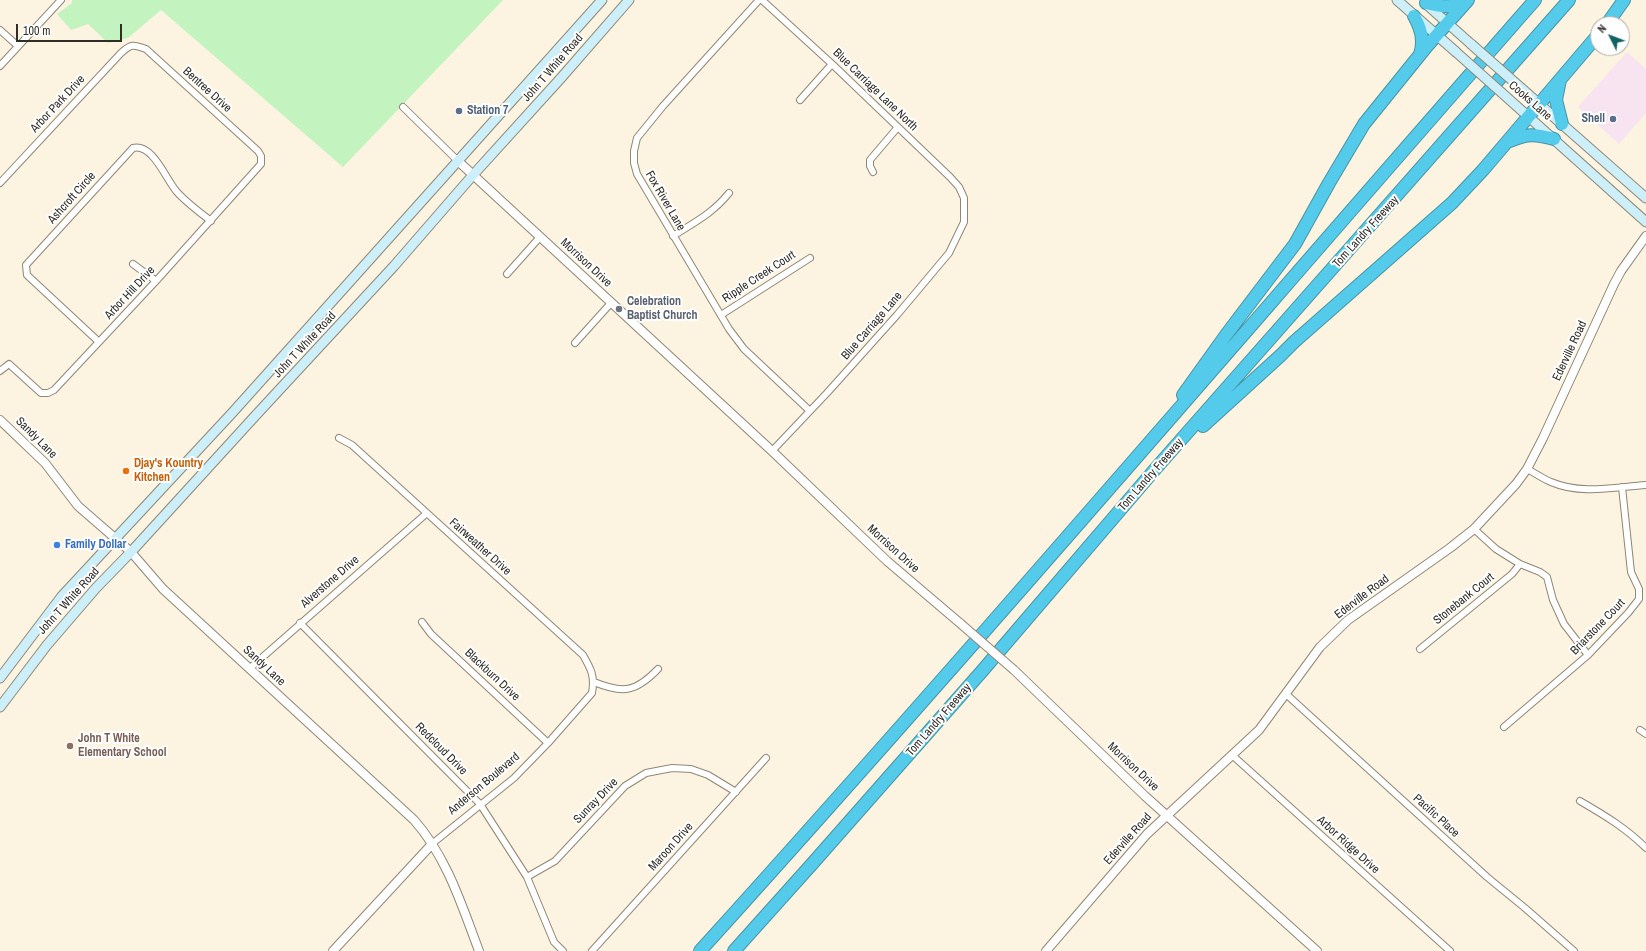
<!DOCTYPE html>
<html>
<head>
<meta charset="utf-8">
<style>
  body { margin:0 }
  #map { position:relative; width:1646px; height:951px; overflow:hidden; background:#fcf3e0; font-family:"Archivo Narrow",sans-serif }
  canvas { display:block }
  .north { position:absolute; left:1590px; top:16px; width:40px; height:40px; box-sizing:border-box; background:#fff; border:1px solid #acaba8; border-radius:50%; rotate:312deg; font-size:11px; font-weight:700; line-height:16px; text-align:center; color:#302d26 }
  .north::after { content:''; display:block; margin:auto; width:14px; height:18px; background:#116265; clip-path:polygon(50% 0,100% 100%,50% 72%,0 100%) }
  .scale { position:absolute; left:16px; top:24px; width:106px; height:18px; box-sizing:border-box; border:2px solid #302d26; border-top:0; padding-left:5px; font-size:12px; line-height:14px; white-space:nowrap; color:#302d26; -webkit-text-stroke:3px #fff; paint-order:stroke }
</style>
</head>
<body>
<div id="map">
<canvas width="1646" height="951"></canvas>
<div class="north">N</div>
<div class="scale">100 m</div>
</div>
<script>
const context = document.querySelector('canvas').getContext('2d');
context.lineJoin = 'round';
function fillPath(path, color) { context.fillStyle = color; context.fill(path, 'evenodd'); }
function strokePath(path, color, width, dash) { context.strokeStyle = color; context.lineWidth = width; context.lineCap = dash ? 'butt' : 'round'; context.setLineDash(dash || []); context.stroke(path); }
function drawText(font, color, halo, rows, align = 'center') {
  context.font = font + ' "Archivo Narrow",sans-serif'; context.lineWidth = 4; context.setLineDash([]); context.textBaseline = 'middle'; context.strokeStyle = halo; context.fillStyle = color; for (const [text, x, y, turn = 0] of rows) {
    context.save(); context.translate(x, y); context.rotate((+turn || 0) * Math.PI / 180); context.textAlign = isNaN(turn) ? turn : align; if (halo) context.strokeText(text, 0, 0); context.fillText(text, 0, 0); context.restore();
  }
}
fillPath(new Path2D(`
  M 1627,52 L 1646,69 L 1646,113 L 1619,144 L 1578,107 Z`), '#f8e3f1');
fillPath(new Path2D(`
  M 72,0 L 503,0 L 343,167 L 161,10 L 128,38 L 108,43 L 88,24 L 71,30 L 57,14 L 72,3 Z`), '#c3f4bf');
const minor = new Path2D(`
  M 759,0 L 663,106 L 637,138 L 634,151 L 634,163 L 637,174 L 729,329 L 744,349 L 810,411
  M 762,0 L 832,64 L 950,177 L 959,187 L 964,198 L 964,222 L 949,253 L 897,315 L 827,393 L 772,451
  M 0,30 L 18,46
  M 0,66 L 61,0
  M 800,100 L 832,64
  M 403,107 L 458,161
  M 873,172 L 870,166 L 870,160 L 898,127
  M 0,183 L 121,53 C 131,44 133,44 146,49 L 258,151 L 261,156 L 261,164 L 156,281 L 54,390 L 48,393 L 41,393 L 9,364 L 0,371
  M 673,236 C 695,222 713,213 729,193
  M 133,264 L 156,281
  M 507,274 L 540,237
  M 721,315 L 810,258
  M 99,342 L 27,275 L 26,265 L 133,148 C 153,143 166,180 177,192 C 187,203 199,212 211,221
  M 575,343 L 611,303
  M 339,438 L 352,445 L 583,655 C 591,669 595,676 592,693 L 548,743 L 514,778 L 433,843
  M 1527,469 C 1535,473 1543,479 1551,482 C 1581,495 1615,487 1646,485
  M 1474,529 L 1496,549 L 1520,564 L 1540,572 L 1547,577 L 1553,600 L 1564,624 L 1588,655
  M 422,622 L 431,634 L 548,743
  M 300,623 L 480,804 L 527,877 L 554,942 L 563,951
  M 1420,649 L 1512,574 L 1520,564
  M 249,669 L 427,513
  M 594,682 C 623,694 636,692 658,669
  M 1286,694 L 1487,877 L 1525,908 L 1574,951
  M 1504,727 L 1588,655 L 1628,613 L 1639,599 L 1639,589 L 1631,572 L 1622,487
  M 1640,730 L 1646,734
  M 1232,755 L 1450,951
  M 1580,801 C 1604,815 1626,828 1646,848
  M 527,877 L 555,861 L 625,786 L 646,773 L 672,768 L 691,769 L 708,775 L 736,792
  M 592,951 L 766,758`);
const tertiary = new Path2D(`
  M 458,161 L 772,451 L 887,561 L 961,624
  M 0,420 L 45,463 L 78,506 L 131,552 L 163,589 L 414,820 C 447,857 462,906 479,951
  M 1014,670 L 1145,796 L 1317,951
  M 333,951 L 433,843
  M 1046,951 L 1147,834 L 1259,730 L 1320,647 L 1348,620 L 1450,548 L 1474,529 L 1516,484 L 1527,469 L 1543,438 L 1614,284 L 1621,271 L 1646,236`);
const secondary = new Path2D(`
  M 1397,0 L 1456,52
  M 1426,4 L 1471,44
  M 1521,88 L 1646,198
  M 1502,93 L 1646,222
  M 0,678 L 62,596 L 233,412 L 602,0
  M 0,707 L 47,645 L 96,588 L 131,552 L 256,415 L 394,266 L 473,175 L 561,78 L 629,0`);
const motorway = new Path2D(`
  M 1426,3 C 1441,7 1451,8 1466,2
  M 1414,16 C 1421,28 1425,40 1420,54
  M 1607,24 L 1624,0
  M 1560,80 L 1556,100 L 1562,124
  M 1507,142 C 1527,134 1533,133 1554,139
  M 1183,395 L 1226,335 L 1295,244 L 1329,183 L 1364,124 L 1427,46 L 1468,0
  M 1203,426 L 1280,356 L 1294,342 L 1452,203 L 1483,170 L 1598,35
  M 700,951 C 983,638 1257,317 1535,0
  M 734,951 L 812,864 L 983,670 L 1157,467 L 1569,0`);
strokePath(minor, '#8f8776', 8);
strokePath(tertiary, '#8f8776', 10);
strokePath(secondary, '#8f8776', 11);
strokePath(motorway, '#4794a5', 14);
strokePath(minor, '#fff', 6);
strokePath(tertiary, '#fff', 8);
strokePath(secondary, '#cceff9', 9);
strokePath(motorway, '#54cbea', 12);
const tertiaryBridge = new Path2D(`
  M 961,624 L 1014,670`);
const secondaryBridge = new Path2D(`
  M 1471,44 L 1521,88
  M 1456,52 L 1502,93`);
strokePath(tertiaryBridge, '#8f8776', 10, []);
strokePath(secondaryBridge, '#8f8776', 11, []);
strokePath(tertiaryBridge, '#fff', 8);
strokePath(secondaryBridge, '#cceff9', 9);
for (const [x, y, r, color] of [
  [459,111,4,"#5c6f8a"],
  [1613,119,4,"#5c6f8a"],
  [619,309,4,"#6b7280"],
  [126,471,4,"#e8710a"],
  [57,545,4,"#3f7fe0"],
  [70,746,4,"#8d6e63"]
]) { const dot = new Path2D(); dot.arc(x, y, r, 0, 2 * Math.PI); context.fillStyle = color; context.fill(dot); strokePath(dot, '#fff', 1.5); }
drawText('12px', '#302d26', '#fff', [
  ["John T White Road",553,68,-49],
  ["Bentree Drive",207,90,42],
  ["Blue Carriage Lane North",875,90,44],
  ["Cooks Lane",1530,101,41],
  ["Arbor Park Drive",58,104,-47],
  ["Ashcroft Circle",72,198,-48],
  ["Fox River Lane",665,201,60],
  ["Tom Landry Freeway",1366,232,-48],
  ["Morrison Drive",586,263,43],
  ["Ripple Creek Court",759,277,-33],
  ["Arbor Hill Drive",130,293,-47],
  ["Blue Carriage Lane",872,326,-49],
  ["John T White Road",305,345,-47],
  ["Ederville Road",1570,351,-65],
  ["Sandy Lane",36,438,45],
  ["Tom Landry Freeway",1151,475,-49],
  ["Fairweather Drive",480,547,42],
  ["Morrison Drive",893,549,42],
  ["Alverstone Drive",330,582,-41],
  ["Ederville Road",1362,597,-37],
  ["Stonebank Court",1464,599,-39],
  ["John T White Road",69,601,-48],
  ["Briarstone Court",1598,627,-46],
  ["Sandy Lane",264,666,43],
  ["Blackburn Drive",492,675,43],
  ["Tom Landry Freeway",939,720,-49],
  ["Redcloud Drive",441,749,45],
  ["Morrison Drive",1133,767,43],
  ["Anderson Boulevard",484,784,-40],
  ["Sunray Drive",596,801,-46],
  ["Pacific Place",1436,816,42],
  ["Ederville Road",1128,839,-48],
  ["Arbor Ridge Drive",1348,845,42],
  ["Maroon Drive",671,847,-48]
]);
drawText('bold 12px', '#4e5e75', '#fff', [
  ["Station 7",467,111],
  ["Shell",1605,119,"right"]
], 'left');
drawText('bold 12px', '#5b616d', '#fff', [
  ["Celebration",627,302],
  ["Baptist Church",627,316]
], 'left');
drawText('bold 12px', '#c56008', '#fff', [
  ["Djay's Kountry",134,464],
  ["Kitchen",134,478]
], 'left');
drawText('bold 12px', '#366cbe', '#fff', [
  ["Family Dollar",65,545]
], 'left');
drawText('bold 12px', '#785e54', '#fff', [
  ["John T White",78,739],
  ["Elementary School",78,753]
], 'left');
</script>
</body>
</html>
